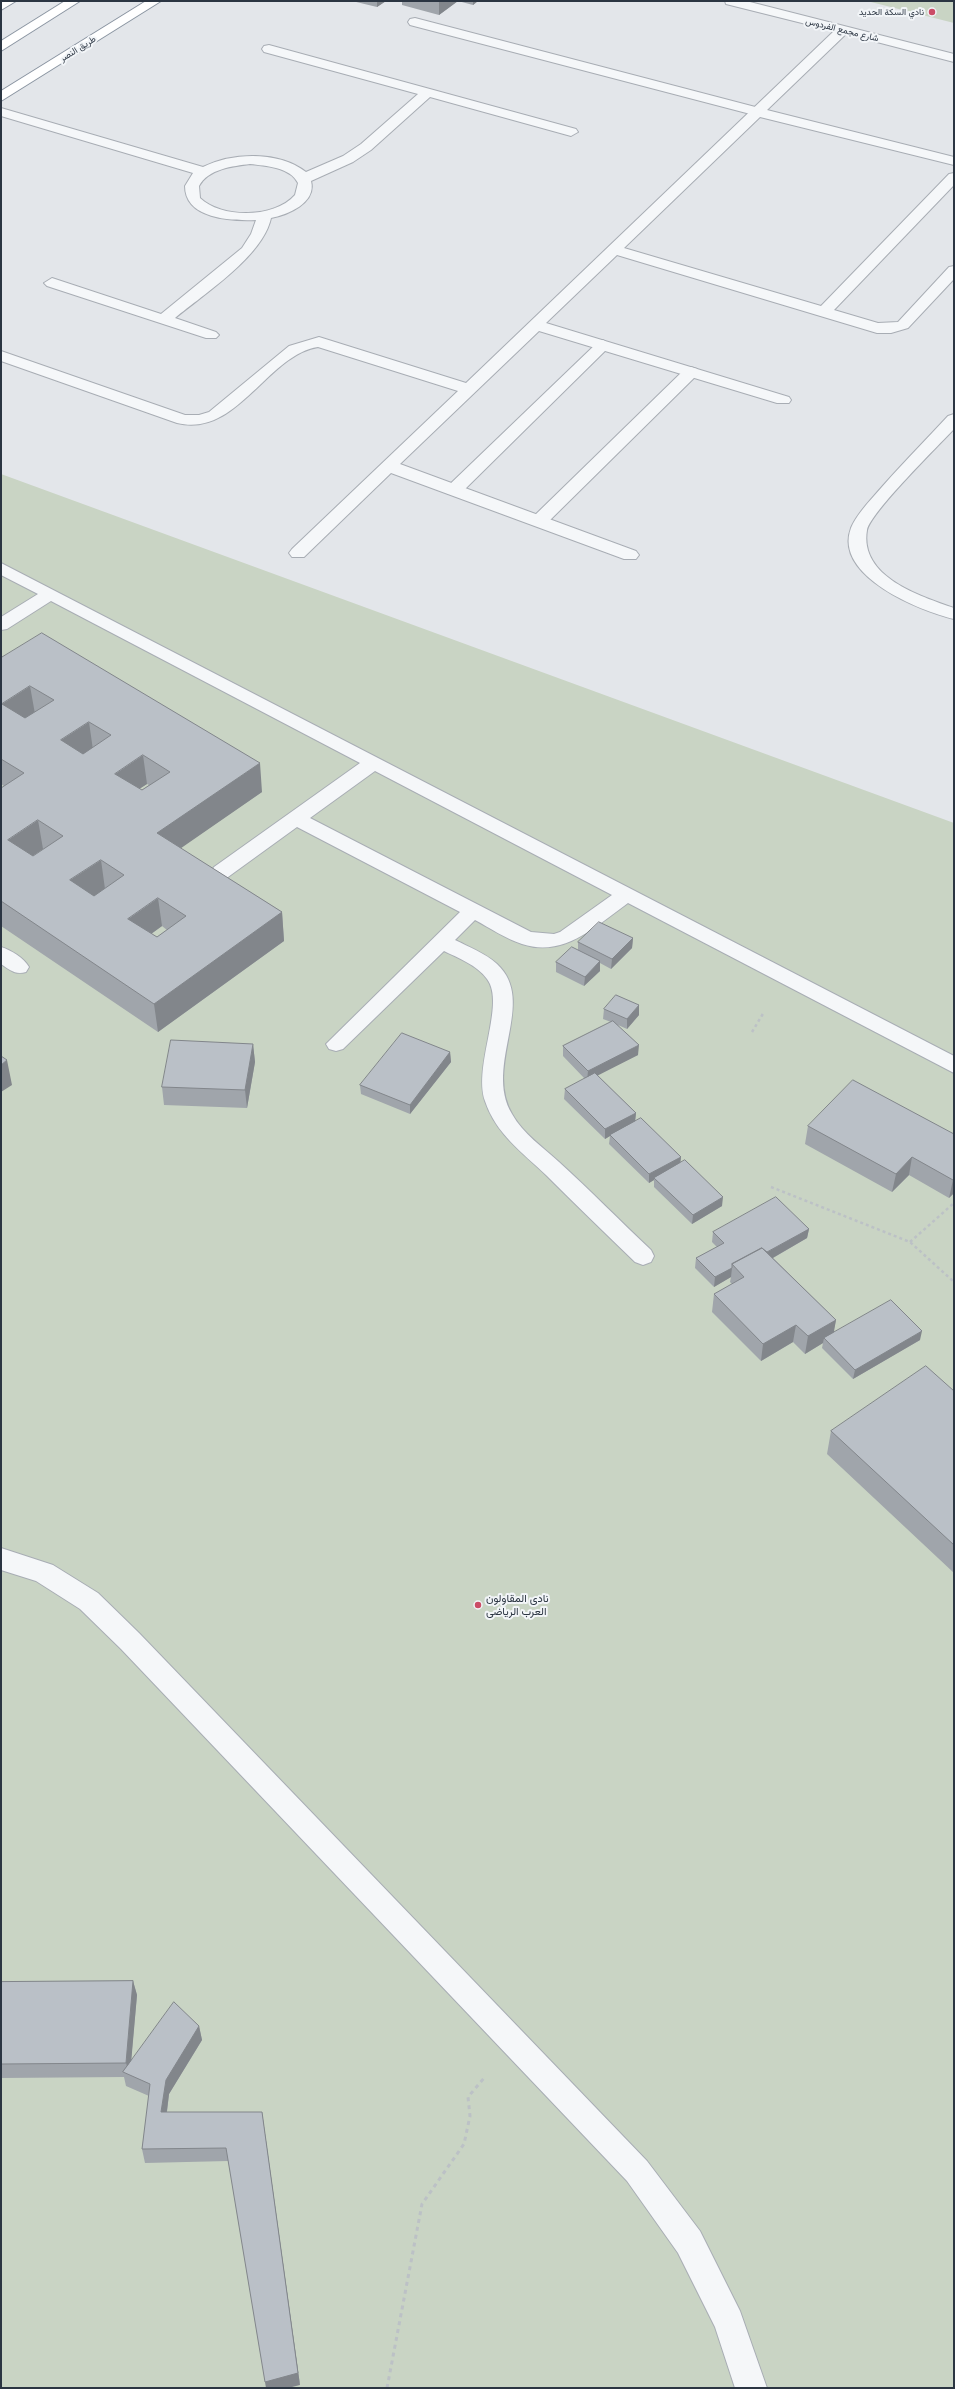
<!DOCTYPE html>
<html>
<head>
<meta charset="utf-8">
<style>
  body { margin:0 }
  #map { position:relative; width:955px; height:2389px; overflow:hidden; background:#e3e6ea; font-family:"Noto Sans",sans-serif }
  canvas { display:block }
  .frame { position:absolute; inset:0; border:2px solid #2b3542; pointer-events:none }
</style>
</head>
<body>
<div id="map">
<canvas width="955" height="2389"></canvas>
<div class="frame"></div>
</div>
<script>
const context = document.querySelector('canvas').getContext('2d');
context.lineJoin = 'round';
function fillPath(path, color) { context.fillStyle = color; context.fill(path, 'evenodd'); }
function strokePath(path, color, width, dash) { context.strokeStyle = color; context.lineWidth = width; context.lineCap = dash ? 'butt' : 'round'; context.setLineDash(dash || []); context.stroke(path); }
function drawText(font, color, halo, rows, align = 'center') {
  context.font = font + ' "Noto Sans",Vazirmatn,sans-serif'; context.lineWidth = 4; context.setLineDash([]); context.textBaseline = 'middle'; context.strokeStyle = halo; context.fillStyle = color; for (const [text, x, y, turn = 0] of rows) {
    context.save(); context.translate(x, y); context.rotate((+turn || 0) * Math.PI / 180); context.textAlign = isNaN(turn) ? turn : align; if (halo) context.strokeText(text, 0, 0); context.fillText(text, 0, 0); context.restore();
  }
}
fillPath(new Path2D(`
  M 867,1 L 954,1 L 954,23 Z
  M 1,474 L 954,823 L 954,2388 L 1,2388 Z`), '#c9d4c4');
const service = new Path2D(`
  M 415,18 L 763,109 L 765,112 L 758,116 L 410,25 L 408,22 L 410,19 Z
  M 269,45 L 576,129 L 578,132 L 571,136 L 430,97 L 371,150 L 353,162 L 311,181 C 317,203 287,215 271,218 C 263,256 204,294 175,318 L 216,332 L 219,335 L 216,338 L 206,338 L 47,286 L 44,283 L 52,278 L 161,314 L 242,248 L 251,234 L 256,220 C 231,221 185,219 185,186 L 193,173 L 1,116 L 1,108 L 203,167 C 233,152 279,151 306,172 L 343,156 L 361,144 L 418,94 L 264,52 L 262,49 L 264,46 ZM 250,164 C 266,166 290,167 298,183 L 295,195 C 275,218 222,219 200,198 L 199,186 C 208,169 233,166 250,164 Z
  M 603,340 L 611,345 L 608,348 L 460,494 L 448,494 L 446,490 L 448,486 L 598,342 Z
  M 691,367 L 697,369 L 699,372 L 697,375 L 545,525 L 533,525 L 531,521 L 533,517 L 685,369 Z
  M 1,563 L 954,1056 L 954,1073 L 628,903 C 596,926 564,958 522,944 C 506,939 490,928 475,920 L 455,940 C 469,947 485,953 497,964 C 538,1002 483,1065 512,1114 C 523,1134 543,1147 559,1162 C 590,1190 620,1221 651,1250 L 654,1256 L 651,1262 L 643,1265 L 635,1262 C 605,1233 575,1204 546,1175 C 522,1152 496,1134 485,1101 C 473,1065 506,1004 487,979 C 477,965 458,958 444,951 L 343,1049 L 336,1051 L 329,1049 L 326,1044 L 460,912 L 297,827 L 228,877 L 221,879 L 214,877 L 211,872 L 214,867 L 360,763 L 51,601 L 7,629 L 1,630 L 1,617 L 38,594 L 1,575 ZM 375,771 L 612,895 L 560,932 L 554,934 L 531,932 L 310,818 Z
  M 1,947 C 11,950 24,958 29,967 L 26,972 C 15,975 10,970 1,964 Z
  M 1,1548 L 53,1565 L 98,1593 L 139,1633 L 647,2161 L 700,2231 L 740,2311 L 767,2388 L 735,2388 L 715,2327 L 678,2253 L 627,2181 L 121,1649 L 80,1609 L 36,1581 L 1,1570 Z`);
const minor = new Path2D(`
  M 725,1 L 746,1 L 954,54 L 954,62 L 846,34 L 767,110 L 954,157 L 954,165 L 760,117 L 624,248 L 821,306 L 949,174 L 954,173 L 954,185 L 834,310 L 878,323 L 898,322 L 949,267 L 954,266 L 954,279 L 908,328 L 891,333 L 877,333 L 617,255 L 546,323 L 789,397 L 791,400 L 789,403 L 777,403 L 539,331 L 400,464 L 636,551 L 639,555 L 636,559 L 624,559 L 391,473 L 304,557 L 292,557 L 289,553 L 292,549 L 458,391 L 318,347 C 267,355 237,438 177,423 L 1,361 L 1,351 L 185,415 L 199,415 L 209,412 L 289,346 L 319,337 L 466,383 L 834,31 L 726,4 Z
  M 954,414 L 954,429 C 938,446 871,512 867,530 C 859,577 920,596 954,608 L 954,619 C 920,611 833,576 851,528 C 856,516 866,505 874,496 C 898,468 924,442 948,416 Z`);
const trunk = new Path2D(`
  M 1,1 L 16,1 L 1,10 Z
  M 146,1 L 161,1 L 1,101 L 1,91 Z`);
const motorway = new Path2D(`
  M 65,1 L 80,1 L 1,51 L 1,41 Z`);
strokePath(service, '#a8adb4', 2);
strokePath(minor, '#a8adb4', 2);
strokePath(trunk, '#8a94a1', 2);
strokePath(motorway, '#8a94a1', 2);
strokePath(new Path2D(`
  M 752,1032 L 764,1012
  M 771,1187 L 910,1242 L 954,1282
  M 910,1242 L 954,1203`), '#bcc1c6', 2.5, [3, 3]);
strokePath(new Path2D(`
  M 387,2388 L 422,2204 L 464,2144 L 470,2116 L 468,2097 L 484,2078`), '#bcc1c6', 3, [4, 4]);
fillPath(service, '#f5f7f9');
fillPath(minor, '#f5f7f9');
fillPath(trunk, '#fff');
fillPath(motorway, '#fff');
fillPath(new Path2D(`
  M 352,1 L 386,1 L 377,7 Z
  M 402,1 L 458,1 L 439,15 L 402,5 Z
  M 458,1 L 478,1 L 473,5 Z
  M 1,658 L 262,792 L 180,848 L 282,912 L 284,941 L 158,1032 L 1,926 L 1,788 L 4,786 L 1,784 ZM 147,784 L 149,785 L 142,790 L 139,789 ZM 43,849 L 44,849 L 33,856 ZM 162,926 L 167,930 L 157,937 L 151,934 Z
  M 633,938 L 632,948 L 611,969 L 600,963 L 600,971 L 584,986 L 556,972 L 556,962 L 578,950 L 578,942 Z
  M 604,1009 L 639,1015 L 627,1029 L 618,1025 L 638,1055 L 597,1075 L 636,1113 L 635,1121 L 681,1157 L 680,1163 L 722,1206 L 692,1224 L 654,1187 L 654,1180 L 649,1183 L 609,1144 L 610,1136 L 605,1139 L 564,1099 L 565,1089 L 585,1079 L 563,1056 L 563,1046 L 611,1022 L 603,1019 Z
  M 253,1044 L 255,1062 L 247,1108 L 164,1105 L 162,1087 Z
  M 450,1052 L 451,1062 L 410,1114 L 361,1094 L 360,1085 Z
  M 808,1126 L 954,1134 L 954,1193 L 949,1198 L 909,1175 L 892,1192 L 805,1144 Z
  M 809,1229 L 807,1238 L 773,1258 L 836,1320 L 833,1333 L 920,1340 L 853,1379 L 822,1348 L 823,1343 L 805,1354 L 793,1342 L 761,1361 L 712,1312 L 714,1294 L 732,1284 L 730,1282 L 731,1277 L 714,1287 L 695,1268 L 696,1258 L 717,1247 L 712,1242 L 713,1232 Z
  M 954,1391 L 954,1573 L 827,1454 L 831,1431 Z
  M 133,1981 L 137,1995 L 131,2060 L 199,2026 L 202,2040 L 169,2094 L 167,2112 L 262,2112 L 300,2385 L 228,2161 L 145,2163 L 142,2149 L 149,2096 L 126,2086 L 124,2077 L 1,2078 L 1,1982 Z`), '#a0a5ab');
fillPath(new Path2D(`
  M 377,1 L 386,1 L 377,7 Z
  M 439,1 L 458,1 L 439,15 Z
  M 473,1 L 478,1 L 473,5 Z
  M 30,686 L 35,714 L 7,732 L 2,704 Z
  M 89,722 L 93,750 L 65,769 L 61,740 Z
  M 143,755 L 147,784 L 119,802 L 115,774 Z
  M 260,763 L 262,792 L 161,862 L 157,833 Z
  M 38,820 L 43,849 L 14,868 L 8,840 Z
  M 101,860 L 105,889 L 75,909 L 70,880 Z
  M 158,898 L 162,926 L 133,947 L 128,919 Z
  M 282,912 L 284,941 L 158,1032 L 154,1004 Z
  M 633,938 L 632,948 L 611,969 L 612,959 Z
  M 600,961 L 600,971 L 584,986 L 585,977 Z
  M 639,1005 L 639,1015 L 627,1029 L 627,1019 Z
  M 253,1044 L 255,1062 L 247,1108 L 245,1090 Z
  M 639,1045 L 638,1055 L 587,1081 L 588,1071 Z
  M 450,1052 L 451,1062 L 410,1114 L 410,1105 Z
  M 7,1060 L 12,1085 L 1,1092 L 1,1065 Z
  M 636,1113 L 635,1122 L 610,1135 L 610,1136 L 605,1139 L 605,1129 Z
  M 681,1157 L 680,1166 L 654,1178 L 654,1180 L 649,1183 L 649,1174 Z
  M 912,1157 L 909,1175 L 892,1192 L 896,1174 Z
  M 954,1179 L 954,1193 L 949,1198 L 953,1180 Z
  M 723,1197 L 722,1206 L 692,1224 L 693,1215 Z
  M 809,1229 L 807,1238 L 745,1274 L 746,1264 Z
  M 732,1268 L 731,1277 L 714,1287 L 715,1277 Z
  M 836,1320 L 833,1337 L 824,1338 L 823,1343 L 805,1354 L 808,1336 Z
  M 796,1325 L 793,1342 L 761,1361 L 763,1344 Z
  M 922,1331 L 920,1340 L 853,1379 L 855,1370 Z
  M 133,1981 L 137,1995 L 130,2075 L 126,2063 Z
  M 199,2026 L 202,2040 L 169,2094 L 165,2126 L 161,2112 L 166,2080 Z
  M 262,2112 L 300,2385 L 288,2388 L 266,2388 L 265,2382 Z`), '#82868b');
const building = new Path2D(`
  M 42,633 L 260,763 L 157,833 L 282,912 L 154,1004 L 1,901 L 1,788 L 24,773 L 1,759 L 1,658 ZM 30,686 L 54,700 L 25,718 L 2,704 ZM 89,722 L 111,735 L 83,754 L 61,740 ZM 143,755 L 170,772 L 142,790 L 115,774 ZM 38,820 L 63,836 L 33,856 L 8,840 ZM 101,860 L 124,875 L 94,896 L 70,880 ZM 158,898 L 186,916 L 157,937 L 128,919 Z
  M 599,922 L 633,938 L 612,959 L 578,942 Z
  M 572,947 L 600,961 L 585,977 L 556,962 Z
  M 616,995 L 639,1005 L 627,1019 L 604,1009 Z
  M 613,1021 L 639,1045 L 588,1071 L 563,1046 Z
  M 402,1033 L 450,1052 L 410,1105 L 360,1085 Z
  M 171,1040 L 253,1044 L 245,1090 L 162,1087 Z
  M 1,1056 L 7,1060 L 1,1065 Z
  M 595,1073 L 636,1113 L 605,1129 L 565,1089 Z
  M 853,1080 L 954,1134 L 954,1179 L 953,1180 L 912,1157 L 896,1174 L 808,1126 Z
  M 641,1118 L 681,1157 L 649,1174 L 610,1135 Z
  M 685,1160 L 723,1197 L 693,1215 L 654,1178 Z
  M 776,1197 L 809,1229 L 767,1252 L 762,1248 L 732,1264 L 732,1268 L 715,1277 L 696,1258 L 724,1243 L 713,1232 Z
  M 762,1248 L 836,1320 L 808,1336 L 796,1325 L 763,1344 L 714,1294 L 744,1277 L 732,1264 Z
  M 891,1300 L 922,1331 L 855,1370 L 824,1338 Z
  M 926,1366 L 954,1391 L 954,1545 L 831,1431 Z
  M 133,1981 L 126,2063 L 1,2064 L 1,1982 Z
  M 174,2002 L 199,2026 L 166,2080 L 161,2112 L 262,2112 L 298,2373 L 265,2382 L 226,2148 L 142,2149 L 150,2084 L 123,2072 Z`);
fillPath(building, '#bac0c7');
strokePath(building, '#82868b', 1);
for (const [x, y, r, color] of [
  [932,12,4,"#cb4c66"],
  [478,1605,4,"#cb4c66"]
]) { const dot = new Path2D(); dot.arc(x, y, r, 0, 2 * Math.PI); context.fillStyle = color; context.fill(dot); strokePath(dot, '#f2f5f8', 1.5); }
drawText('9px', '#2b3542', '#f2f5f8', [
  ["نادي السكة الحديد",924,12]
], 'right');
drawText('9px', '#2b3542', '#f2f5f8', [
  ["شارع مجمع الفردوس",842,30,14],
  ["طريق النصر",78,49,-32]
]);
drawText('11px', '#2b3542', '#f2f5f8', [
  ["نادى المقاولون",486,1599],
  ["العرب الرياضى",486,1612]
], 'left');
</script>
</body>
</html>
